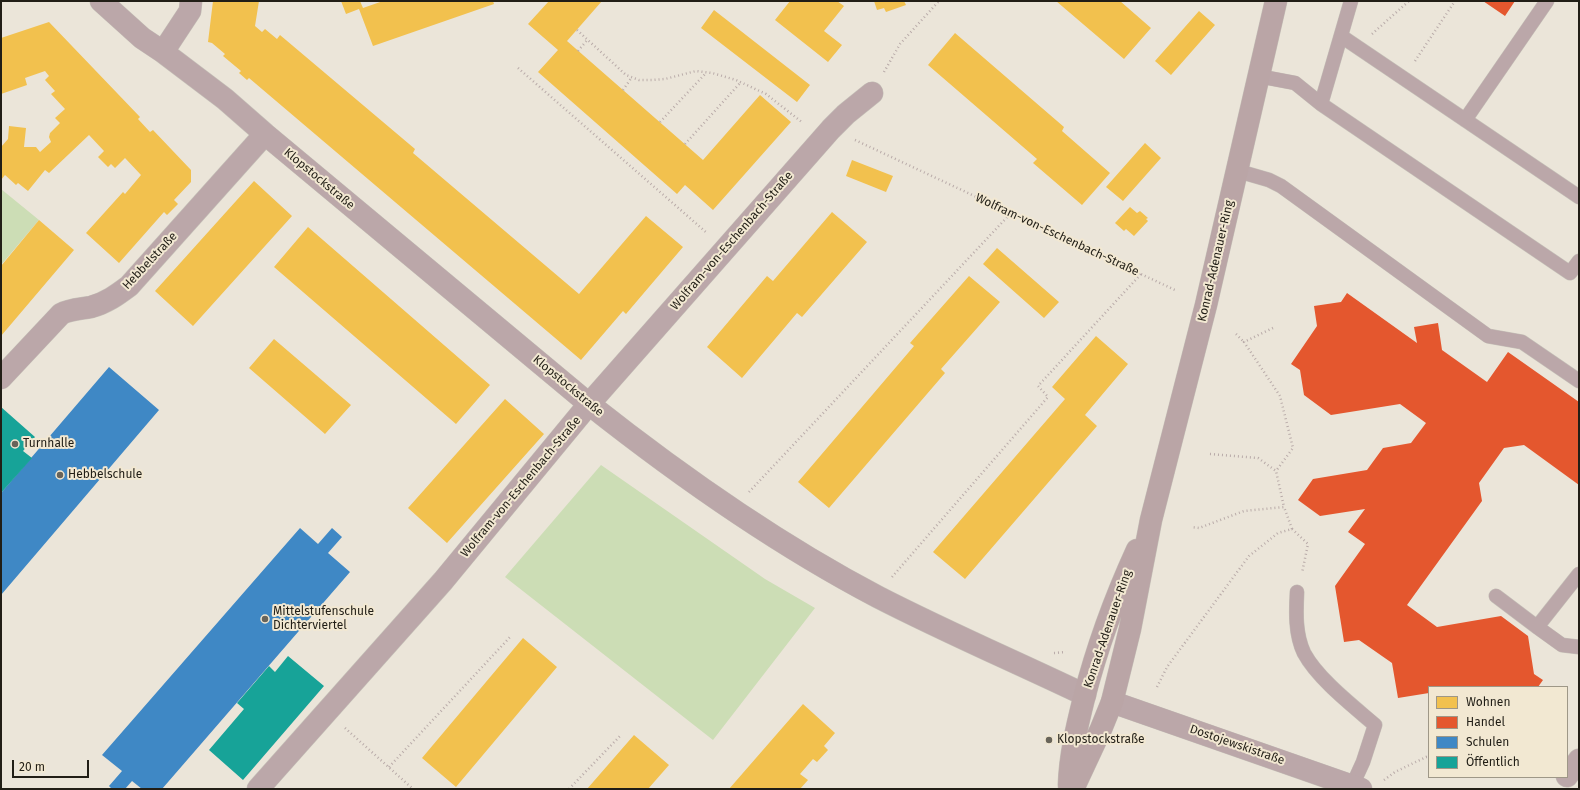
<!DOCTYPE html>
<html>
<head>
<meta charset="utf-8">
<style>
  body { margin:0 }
  #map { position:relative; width:1580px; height:790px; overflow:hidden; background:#ebe5d9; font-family:"Fira Sans",sans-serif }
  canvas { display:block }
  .frame { position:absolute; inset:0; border:2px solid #211e16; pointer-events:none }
  .legend { position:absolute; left:1428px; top:686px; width:140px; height:92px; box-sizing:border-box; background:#f2e8d2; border:1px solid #9e9787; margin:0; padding:5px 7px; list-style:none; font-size:12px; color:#211e16 }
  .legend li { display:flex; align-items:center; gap:8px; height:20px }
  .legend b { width:20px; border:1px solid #9e9787 }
  .scale { position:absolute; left:12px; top:760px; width:77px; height:18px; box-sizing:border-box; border:2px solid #211e16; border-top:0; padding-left:5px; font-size:12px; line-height:14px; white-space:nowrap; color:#211e16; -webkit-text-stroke:3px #f2e8d2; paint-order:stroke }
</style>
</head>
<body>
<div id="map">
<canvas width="1580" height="790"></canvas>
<div class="frame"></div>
<ul class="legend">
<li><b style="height:11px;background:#f2c14e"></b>Wohnen</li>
<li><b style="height:11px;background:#e4572e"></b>Handel</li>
<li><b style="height:11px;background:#3f88c5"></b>Schulen</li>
<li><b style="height:11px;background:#17a398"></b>Öffentlich</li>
</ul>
<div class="scale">20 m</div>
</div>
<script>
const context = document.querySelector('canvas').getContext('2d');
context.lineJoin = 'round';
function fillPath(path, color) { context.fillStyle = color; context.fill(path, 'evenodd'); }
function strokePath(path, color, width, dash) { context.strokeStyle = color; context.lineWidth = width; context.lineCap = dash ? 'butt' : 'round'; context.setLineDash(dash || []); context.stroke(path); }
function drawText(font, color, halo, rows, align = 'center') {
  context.font = font + ' "Fira Sans",sans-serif'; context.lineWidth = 4; context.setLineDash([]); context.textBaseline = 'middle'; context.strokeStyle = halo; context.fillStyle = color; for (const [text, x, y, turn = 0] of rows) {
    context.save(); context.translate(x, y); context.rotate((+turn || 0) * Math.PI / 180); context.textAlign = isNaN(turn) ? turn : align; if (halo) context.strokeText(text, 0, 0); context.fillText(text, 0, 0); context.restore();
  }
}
fillPath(new Path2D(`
  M 1,189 L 39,220 L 1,265 Z
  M 601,465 L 765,579 L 815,608 L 713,740 L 505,577 Z`), '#ccddb5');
fillPath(new Path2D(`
  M 213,1 L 259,1 L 255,26 L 262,32 L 265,29 L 277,39 L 280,35 L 415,149 L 413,153 L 579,294 L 646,216 L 683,247 L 626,314 L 623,311 L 581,360 L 249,78 L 247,80 L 239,73 L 241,71 L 223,56 L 225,54 L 212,43 L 208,42 Z
  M 341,1 L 360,1 L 363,8 L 383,1 L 493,1 L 494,4 L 373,46 L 359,9 L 346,14 Z
  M 549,1 L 602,1 L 567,41 L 703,160 L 760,95 L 791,122 L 713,210 L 685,185 L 677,194 L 538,72 L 558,50 L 528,24 Z
  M 790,1 L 837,1 L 844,6 L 824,31 L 842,45 L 828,62 L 775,20 Z
  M 874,1 L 904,1 L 906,5 L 886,12 L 884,8 L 877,10 Z
  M 1056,1 L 1120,1 L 1151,28 L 1124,59 Z
  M 714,10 L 810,85 L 797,102 L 701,28 Z
  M 1199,11 L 1215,25 L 1171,75 L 1155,61 Z
  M 49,22 L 140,117 L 138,119 L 150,132 L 153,130 L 191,170 L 191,182 L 174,200 L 178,204 L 167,215 L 164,212 L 119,263 L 86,233 L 123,192 L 125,194 L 141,175 L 125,158 L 115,168 L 111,164 L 108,167 L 98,157 L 104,151 L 89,135 L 49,173 L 45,170 L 28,191 L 18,183 L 16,185 L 5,175 L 1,180 L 1,147 L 8,139 L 9,126 L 26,128 L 24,147 L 36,147 L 40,152 L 51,142 L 49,137 L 50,133 L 60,123 L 55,118 L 65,109 L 51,94 L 55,91 L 45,80 L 49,76 L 45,71 L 25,78 L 27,85 L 1,94 L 1,38 Z
  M 955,33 L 1064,127 L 1062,131 L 1110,173 L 1082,205 L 1033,163 L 1037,159 L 928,65 Z
  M 1145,143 L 1161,158 L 1123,201 L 1106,187 Z
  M 852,160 L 893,176 L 886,192 L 846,176 Z
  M 254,181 L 292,216 L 193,326 L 155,291 Z
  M 1130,207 L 1137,213 L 1140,211 L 1148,218 L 1146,219 L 1148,221 L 1134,236 L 1126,229 L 1124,231 L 1115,223 Z
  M 832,212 L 867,242 L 802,317 L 797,313 L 742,378 L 707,347 L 767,276 L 773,281 Z
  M 39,220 L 74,250 L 1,336 L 1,266 Z
  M 308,227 L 490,385 L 456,424 L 274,267 Z
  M 997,248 L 1059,302 L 1044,318 L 983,264 Z
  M 969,276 L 1000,302 L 941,369 L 945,373 L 829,508 L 798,482 L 914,346 L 910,343 Z
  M 1096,336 L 1128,364 L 1085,415 L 1097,426 L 965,579 L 933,552 L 1065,399 L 1052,387 Z
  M 274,339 L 351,405 L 325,434 L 249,368 Z
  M 505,399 L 544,434 L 447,543 L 408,508 Z
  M 523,638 L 557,667 L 456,787 L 422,758 Z
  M 803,704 L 835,733 L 824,746 L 828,750 L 817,762 L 813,759 L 800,774 L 808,780 L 800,789 L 729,789 Z
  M 634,735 L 669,765 L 648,789 L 587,789 Z`), '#f2c14e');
fillPath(new Path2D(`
  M 1483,1 L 1515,1 L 1505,16 Z
  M 1347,293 L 1417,343 L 1414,327 L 1438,323 L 1442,350 L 1487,382 L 1508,352 L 1579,402 L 1579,485 L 1524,445 L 1504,448 L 1479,483 L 1482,501 L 1407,605 L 1437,627 L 1501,616 L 1528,636 L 1534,674 L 1543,680 L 1538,687 L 1429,687 L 1429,693 L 1398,698 L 1392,663 L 1359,640 L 1344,642 L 1335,586 L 1365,544 L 1348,532 L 1365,509 L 1320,516 L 1298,500 L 1313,479 L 1367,470 L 1383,448 L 1411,443 L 1426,423 L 1400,404 L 1331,415 L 1304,395 L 1300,370 L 1291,364 L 1317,326 L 1314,306 L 1341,302 Z`), '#e4572e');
fillPath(new Path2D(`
  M 109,367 L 159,410 L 1,595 L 1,493 Z
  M 300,528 L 318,544 L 332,528 L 342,537 L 328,553 L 350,572 L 162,789 L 142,789 L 132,781 L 125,789 L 112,789 L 109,786 L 122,771 L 102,755 Z`), '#3f88c5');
fillPath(new Path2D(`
  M 1,407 L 35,437 L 23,451 L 32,458 L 1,493 Z
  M 288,656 L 324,686 L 243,780 L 209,750 L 244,709 L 237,703 L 269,666 L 275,672 Z`), '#17a398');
const service = new Path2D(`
  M 1341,36 L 1579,197
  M 1258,76 L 1295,83 L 1321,104 L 1570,273 L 1579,261
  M 1321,104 L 1351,1
  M 1465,120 L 1547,1
  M 1238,171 L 1269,180 L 1281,186 L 1488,336 L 1522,342 L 1579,381
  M 1579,574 L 1537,627 L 1562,645 L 1579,647
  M 1297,592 C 1296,612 1295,634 1304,653 C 1318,679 1353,706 1375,725 L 1363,762 L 1352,786
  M 1496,596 L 1537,627`);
const minor = new Path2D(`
  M 101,1 L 142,38 L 163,52 L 225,99 L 265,134 L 589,404 C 680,476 775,543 878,597 C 946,632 1016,662 1085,695
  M 163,52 L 190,11 L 191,1
  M 1,378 L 61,314 C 70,309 81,309 91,307 C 106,303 117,295 129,286 L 265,134
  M 1112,702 L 1361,789
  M 1567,776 L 1579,760
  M 258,789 L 443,581 L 589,404 L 831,129 L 846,114 L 872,93`);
const primary = new Path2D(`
  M 1069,785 C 1070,755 1077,726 1084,698 C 1097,647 1115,598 1137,550
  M 1073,789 L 1101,729 L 1112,702 L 1130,629 L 1151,520 L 1206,305 L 1276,1`);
strokePath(service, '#c5c0b8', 15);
strokePath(minor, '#c5c0b8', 23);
strokePath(primary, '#c5c0b8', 23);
strokePath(new Path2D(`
  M 577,30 L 626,75 L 639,80 L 652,80 L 665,79 L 696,71 L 712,73 L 736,80 L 766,94 L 803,123
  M 1372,34 L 1409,1
  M 578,51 L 588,39
  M 1415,61 L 1455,1
  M 518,68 L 707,233
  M 884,72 L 900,44 L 939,1
  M 623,90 L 632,77
  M 660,122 L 706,73
  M 855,140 L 1175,290
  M 685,144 L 741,82
  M 1273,328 L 1244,342 L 1280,396 L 1293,448 L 1276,471
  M 1236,334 L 1244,342
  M 1210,454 L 1258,458 L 1276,471 L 1284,507
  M 749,492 L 1011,213
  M 1292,529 L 1308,544 L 1302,573
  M 892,577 L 1048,397 L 1038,386 L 1141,274
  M 1054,653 L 1066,652
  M 1157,687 L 1167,667 L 1249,556 L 1278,533 L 1292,529 L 1284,507 L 1244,511 L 1199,528 L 1191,527
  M 345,728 L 413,789
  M 389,767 L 511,636
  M 1384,780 L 1395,772 L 1426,757 L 1429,757
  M 569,789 L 621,735`), '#b9aba9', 2.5, [1, 3]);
strokePath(service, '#bba7a9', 14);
strokePath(minor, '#bba7a9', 22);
strokePath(primary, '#baa5a6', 22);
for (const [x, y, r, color] of [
  [15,444,4,"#68645a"],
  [60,475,4,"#68645a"],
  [265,619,4,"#68645a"],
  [1049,740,4,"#68645a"]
]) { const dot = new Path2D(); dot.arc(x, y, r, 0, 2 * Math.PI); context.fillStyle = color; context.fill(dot); strokePath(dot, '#f2e8d2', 1.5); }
drawText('12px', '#211e16', '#f2e8d2', [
  ["Klopstockstraße",319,179,40],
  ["Wolfram-von-Eschenbach-Straße",1057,235,25],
  ["Wolfram-von-Eschenbach-Straße",732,241,-49],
  ["Hebbelstraße",150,261,-47],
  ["Konrad-Adenauer-Ring",1216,261,-77],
  ["Klopstockstraße",568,386,40],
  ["Wolfram-von-Eschenbach-Straße",521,487,-50],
  ["Konrad-Adenauer-Ring",1108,629,-71],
  ["Dostojewskistraße",1237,745,19]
]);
drawText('12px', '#211e16', '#f2e8d2', [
  ["Turnhalle",23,444],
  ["Hebbelschule",68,475],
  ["Mittelstufenschule",273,612],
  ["Dichterviertel",273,626],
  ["Klopstockstraße",1057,740]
], 'left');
</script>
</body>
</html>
